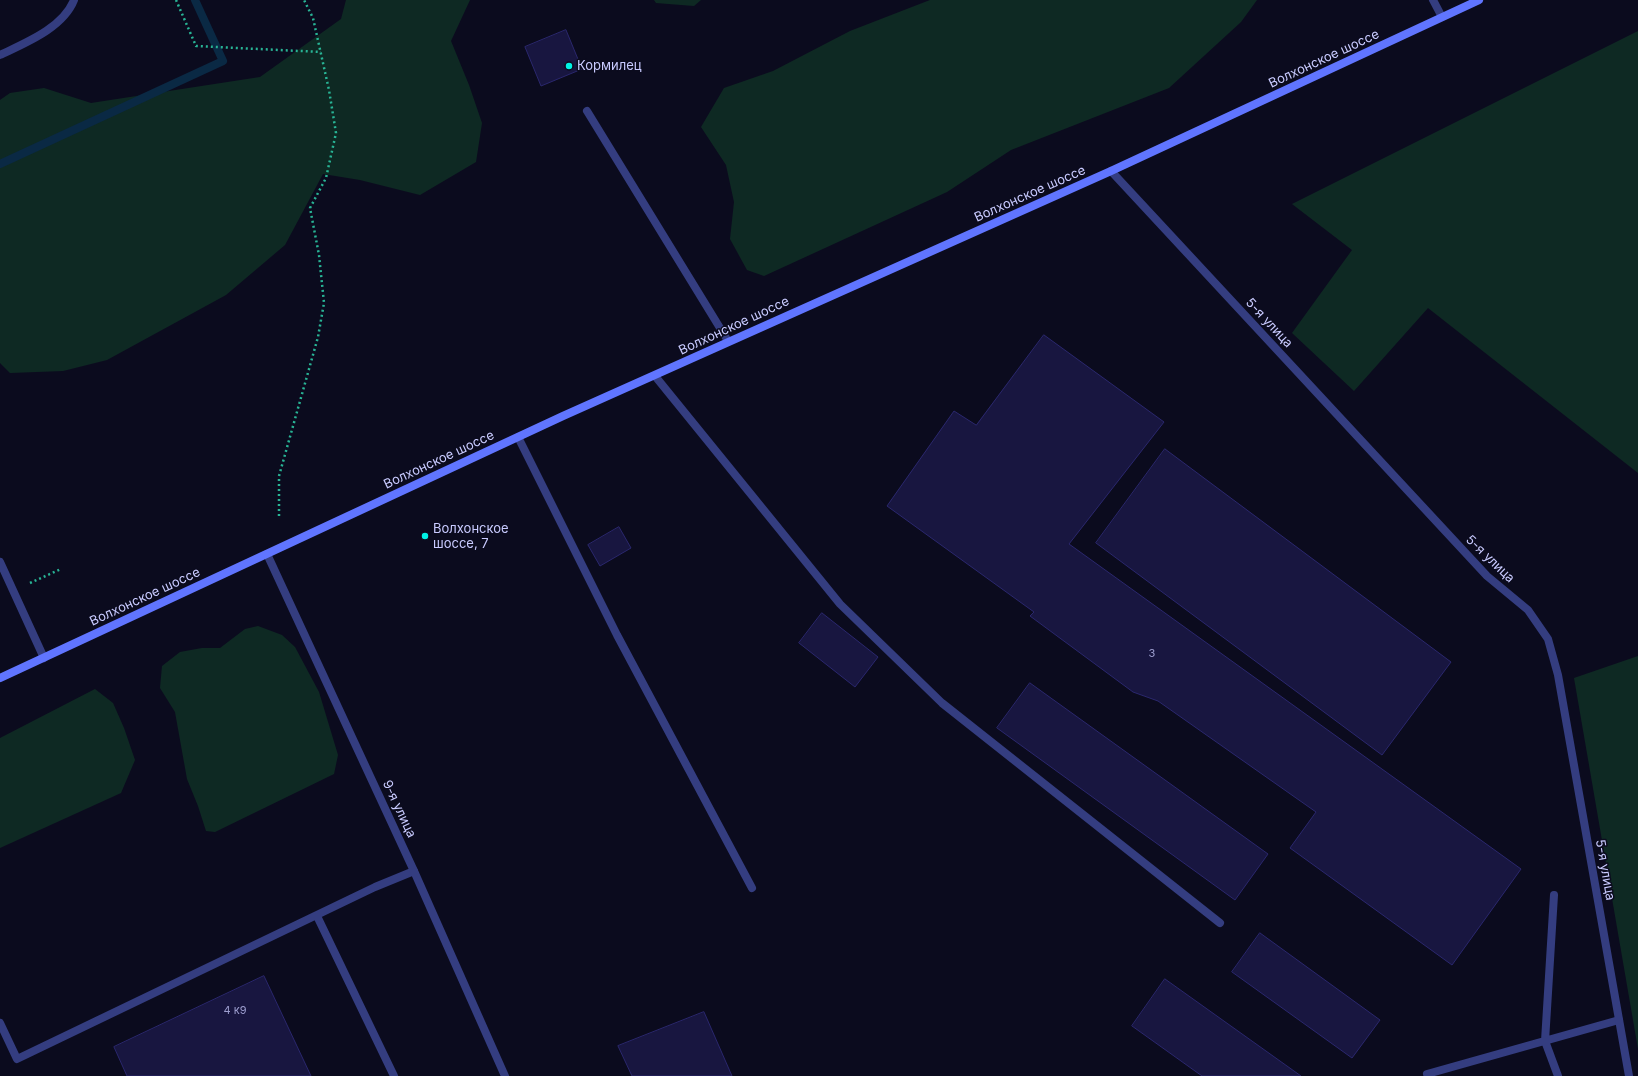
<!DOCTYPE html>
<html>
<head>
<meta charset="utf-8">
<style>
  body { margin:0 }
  canvas { display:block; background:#0b0b1e }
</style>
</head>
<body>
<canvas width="1638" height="1076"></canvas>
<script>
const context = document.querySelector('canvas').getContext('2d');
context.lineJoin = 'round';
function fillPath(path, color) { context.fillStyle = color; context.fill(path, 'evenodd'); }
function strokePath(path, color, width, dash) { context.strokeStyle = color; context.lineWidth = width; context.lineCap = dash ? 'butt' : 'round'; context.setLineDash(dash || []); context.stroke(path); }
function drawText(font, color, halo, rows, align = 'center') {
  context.font = font + ' Inter,sans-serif'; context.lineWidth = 3; context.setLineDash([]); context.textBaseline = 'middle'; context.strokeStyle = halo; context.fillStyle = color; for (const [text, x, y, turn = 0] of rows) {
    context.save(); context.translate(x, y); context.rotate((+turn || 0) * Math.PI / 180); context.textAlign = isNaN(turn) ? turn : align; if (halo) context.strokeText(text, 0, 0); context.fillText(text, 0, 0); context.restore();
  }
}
fillPath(new Path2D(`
  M 346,0 L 470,0 L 451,41 L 469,85 L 482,123 L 476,162 L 420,195 L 360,180 L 323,174 L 285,245 L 226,295 L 107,360 L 63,371 L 10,373 L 0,363 L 0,100 L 10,93 L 44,88 L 91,103 L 260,77 L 341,19 Z
  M 654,0 L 701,0 L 694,6 L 656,3 Z
  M 930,0 L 1257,0 L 1241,22 L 1169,88 L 1011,150 L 947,192 L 764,276 L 747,270 L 730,239 L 734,202 L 726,165 L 701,127 L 724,88 L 773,71 L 850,31 Z
  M 1638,31 L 1638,473 L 1428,308 L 1354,391 L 1292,333 L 1352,250 L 1292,204 Z
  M 258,626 L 282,635 L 295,647 L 319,692 L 338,755 L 334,774 L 215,832 L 206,831 L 198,806 L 187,779 L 175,712 L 160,688 L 162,666 L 180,652 L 202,648 L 220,648 L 245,629 Z
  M 1638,656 L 1638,1049 L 1574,678 Z
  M 95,689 L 113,703 L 124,728 L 135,760 L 121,793 L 0,848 L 0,738 Z`), '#0e2923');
strokePath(new Path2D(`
  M 0,164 L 223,61 L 195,0`), '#0a2944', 8);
const building = new Path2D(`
  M 566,30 L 582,69 L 541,86 L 525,47 Z
  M 1044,335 L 1164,422 L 1069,544 L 1521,869 L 1452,965 L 1290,848 L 1316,812 L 1158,701 L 1133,692 L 1030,616 L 1034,612 L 887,506 L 954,411 L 976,425 Z
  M 1165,449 L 1451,662 L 1382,755 L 1096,543 Z
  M 619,527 L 631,548 L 600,566 L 588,545 Z
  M 822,613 L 878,657 L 855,687 L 799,643 Z
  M 1030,683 L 1268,854 L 1235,900 L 997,728 Z
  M 1260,933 L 1380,1020 L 1352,1058 L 1232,972 Z
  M 264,976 L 311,1076 L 127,1076 L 114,1047 Z
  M 1165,979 L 1301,1076 L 1202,1076 L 1132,1026 Z
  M 704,1012 L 732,1076 L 632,1076 L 618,1046 Z`);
fillPath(building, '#181640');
strokePath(building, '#2a276d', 1);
strokePath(new Path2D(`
  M 176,0 L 196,46 L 321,52
  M 279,516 L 279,476 L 318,337 L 324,303 L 319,255 L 310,208 L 326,178 L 336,133 L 329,90 L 313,18 L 304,0
  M 30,583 L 61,569`), '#28b495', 2.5, [2, 3]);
strokePath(new Path2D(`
  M 0,55 C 25,43 63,28 74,0
  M 587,111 L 728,341
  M 655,376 L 840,604 L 942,703 L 1220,923
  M 518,437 L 617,635 L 752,888
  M 1554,895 L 1545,1041 L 1558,1076
  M 317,916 L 394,1076
  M 0,1023 L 17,1059 L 375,887 L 414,871
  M 1427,1074 L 1619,1020`), '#343d80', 8);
strokePath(new Path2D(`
  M 1433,0 L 1442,17
  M 1111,171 L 1487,576 L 1528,610 L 1548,639 L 1558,675 L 1629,1076
  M 267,554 L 414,871 L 505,1076
  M 0,562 L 44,658`), '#343d80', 8);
strokePath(new Path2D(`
  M 0,678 L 563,416 L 1111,171 L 1479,0`), '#6075ff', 8);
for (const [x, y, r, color] of [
  [569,66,4,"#00f4e6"],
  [425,536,4,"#00f4e6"]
]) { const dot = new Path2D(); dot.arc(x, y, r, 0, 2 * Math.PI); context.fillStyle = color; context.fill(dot); strokePath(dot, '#0b0b1e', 1.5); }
drawText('11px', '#9d9ecf', null, [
  ["3",1152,654],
  ["4 к9",235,1011]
]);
drawText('13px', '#c9cbff', '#0b0b1e', [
  ["Волхонское шоссе",1324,59,-25],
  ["Волхонское шоссе",1030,194,-24],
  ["5-я улица",1269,323,47],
  ["Волхонское шоссе",734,326,-25],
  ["Волхонское шоссе",439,460,-25],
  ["5-я улица",1490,559,44],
  ["Волхонское шоссе",145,597,-25],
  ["9-я улица",399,809,65],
  ["5-я улица",1605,870,80]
]);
drawText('13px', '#c9cbff', '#0b0b1e', [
  ["Кормилец",577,66],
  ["Волхонское",433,529],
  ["шоссе, 7",433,544]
], 'left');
</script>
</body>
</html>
